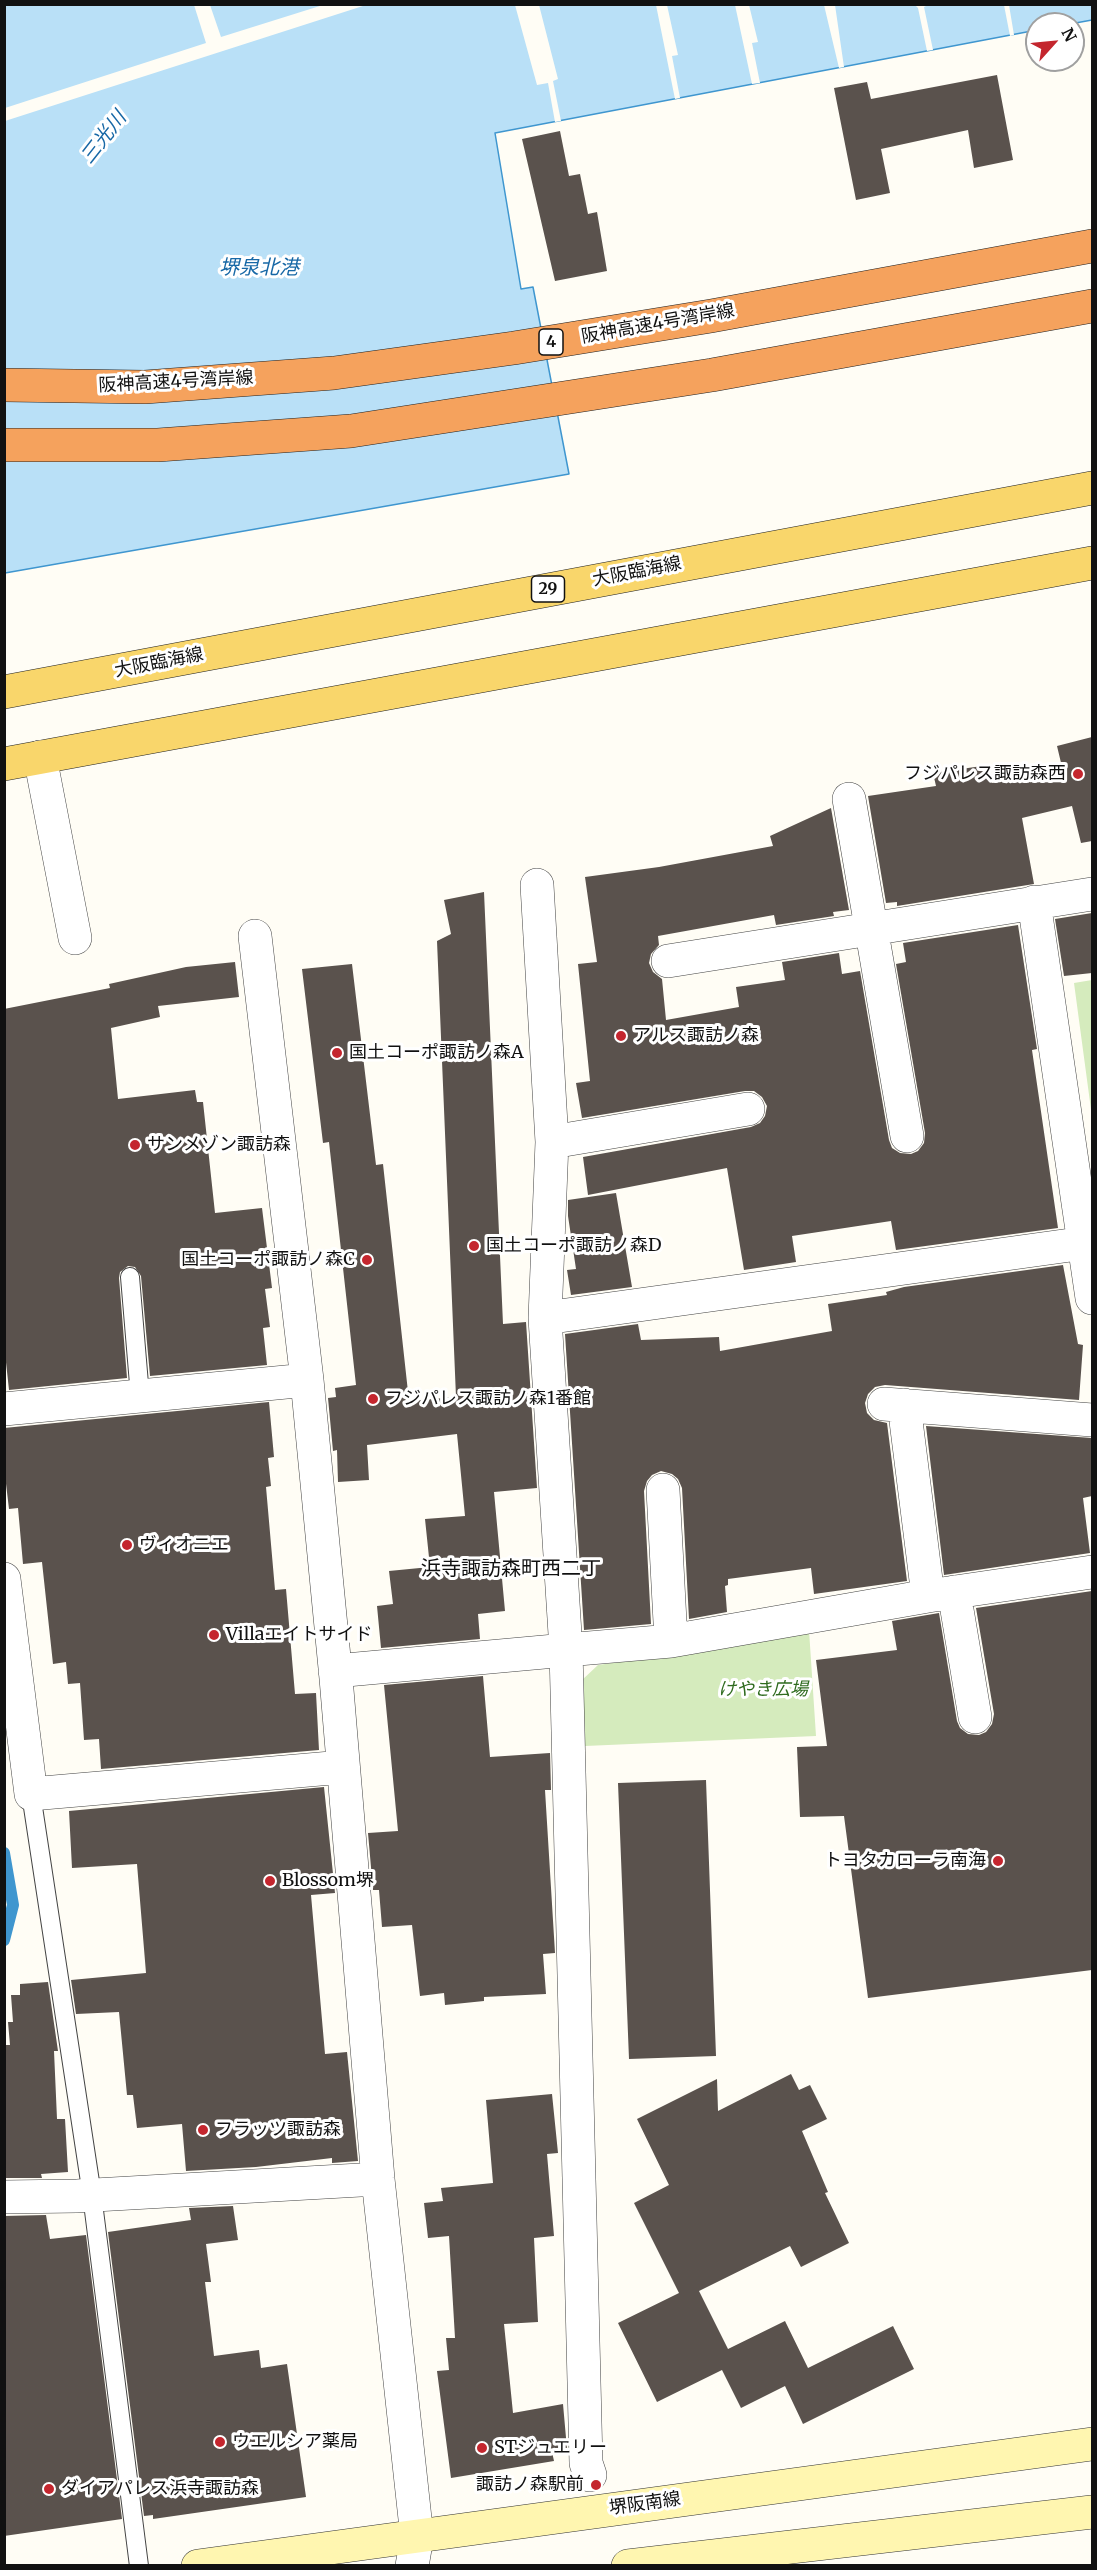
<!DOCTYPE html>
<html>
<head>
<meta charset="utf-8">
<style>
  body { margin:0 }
  #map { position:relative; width:1097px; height:2570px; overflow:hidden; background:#fffdf5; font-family:Merriweather,serif }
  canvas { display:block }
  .frame { position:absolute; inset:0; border:6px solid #111; pointer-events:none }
  .north { position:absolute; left:1025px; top:12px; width:60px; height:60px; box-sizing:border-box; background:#fff; border:2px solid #a0a0a0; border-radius:50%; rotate:63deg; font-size:16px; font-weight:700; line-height:24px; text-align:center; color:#111 }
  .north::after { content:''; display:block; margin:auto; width:21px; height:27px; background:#c4262e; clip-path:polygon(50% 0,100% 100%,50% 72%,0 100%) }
</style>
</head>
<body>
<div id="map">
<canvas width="1097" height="2570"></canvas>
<div class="frame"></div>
<div class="north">N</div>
</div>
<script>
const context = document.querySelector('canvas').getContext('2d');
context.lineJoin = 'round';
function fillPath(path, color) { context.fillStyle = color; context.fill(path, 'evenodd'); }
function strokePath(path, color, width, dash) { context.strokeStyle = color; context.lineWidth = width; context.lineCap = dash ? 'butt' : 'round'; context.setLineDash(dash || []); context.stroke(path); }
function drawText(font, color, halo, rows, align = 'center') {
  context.font = font + ' Merriweather,"Noto Sans JP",serif'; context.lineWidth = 6; context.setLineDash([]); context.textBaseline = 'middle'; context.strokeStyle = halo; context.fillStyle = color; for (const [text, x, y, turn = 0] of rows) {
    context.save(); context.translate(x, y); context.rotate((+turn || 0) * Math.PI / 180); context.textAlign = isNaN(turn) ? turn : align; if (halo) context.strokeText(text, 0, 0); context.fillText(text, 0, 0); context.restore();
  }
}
fillPath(new Path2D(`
  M 1092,980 L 1092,1117 L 1074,983 Z
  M 809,1630 L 816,1736 L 585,1746 L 581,1681 L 598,1665 L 720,1648 Z`), '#d5ebbd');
const water = new Path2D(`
  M 5,5 L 1092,5 L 1092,20 L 1070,24 L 1037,24 L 1037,30 L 495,133 L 521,289 L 533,287 L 569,474 L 5,573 Z`);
fillPath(water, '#b9e0f7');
strokePath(water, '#3f96cf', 1.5);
fillPath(new Path2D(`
  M 194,5 L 210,5 L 221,37 L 323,5 L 366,5 L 5,121 L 5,108 L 206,43 Z
  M 515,5 L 539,5 L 558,79 L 553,81 L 561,121 L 555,122 L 548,83 L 537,85 Z
  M 656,5 L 667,5 L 678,55 L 672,56 L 680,98 L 675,99 Z
  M 735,5 L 749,5 L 758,42 L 752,43 L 760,83 L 752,84 Z
  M 824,5 L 835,5 L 844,67 L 839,68 Z
  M 915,5 L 928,5 L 924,7 L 933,50 L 927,51 L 918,8 Z
  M 1004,5 L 1009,5 L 1014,35 L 1010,36 Z`), '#fffdf5');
strokePath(new Path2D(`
  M 4,1853 L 13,1905 L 4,1940`), '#3f96cf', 12);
fillPath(new Path2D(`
  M 997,75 L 1013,160 L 974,168 L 968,130 L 881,149 L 890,193 L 856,200 L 834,88 L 867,82 L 871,99 Z
  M 560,131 L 569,176 L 580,174 L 588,214 L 597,212 L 607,271 L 555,281 L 522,139 Z
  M 1092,737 L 1092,841 L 1081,843 L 1072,806 L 1022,818 L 1034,884 L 897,906 L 897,902 L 886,903 L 868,796 L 936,786 L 933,773 L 989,765 L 992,783 L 1062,767 L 1057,746 Z
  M 831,808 L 849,910 L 833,912 L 834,916 L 776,925 L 774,915 L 658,936 L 659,945 L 651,954 L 649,963 L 653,972 L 662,979 L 666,1020 L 739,1007 L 736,987 L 785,980 L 782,962 L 839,953 L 842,974 L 860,971 L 889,1140 L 892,1148 L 900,1153 L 911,1154 L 918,1151 L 924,1143 L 925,1133 L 896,964 L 906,962 L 903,943 L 1018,925 L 1037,1049 L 1032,1050 L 1058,1228 L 896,1250 L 891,1221 L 792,1236 L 796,1262 L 744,1270 L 727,1168 L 588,1195 L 583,1157 L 751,1127 L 760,1123 L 765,1116 L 767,1106 L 762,1097 L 754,1091 L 745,1091 L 582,1118 L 576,1083 L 590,1081 L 578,964 L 597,962 L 585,877 L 659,867 L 773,846 L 770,836 Z
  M 484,892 L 503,1324 L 526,1322 L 537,1488 L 494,1492 L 505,1611 L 478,1614 L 480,1639 L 381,1648 L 377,1606 L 393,1604 L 389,1571 L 430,1567 L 425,1519 L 465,1516 L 457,1434 L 367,1445 L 369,1480 L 338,1482 L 337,1450 L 333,1451 L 328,1398 L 336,1397 L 335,1388 L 356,1385 L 329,1142 L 323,1143 L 302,969 L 352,964 L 376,1165 L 383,1164 L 409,1401 L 456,1397 L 437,941 L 451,934 L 444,900 Z
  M 1092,913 L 1092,973 L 1064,976 L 1055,919 Z
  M 235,962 L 239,997 L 158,1006 L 160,1017 L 111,1028 L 118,1099 L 195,1090 L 197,1102 L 203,1102 L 215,1213 L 262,1208 L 272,1288 L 265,1289 L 270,1327 L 263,1328 L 267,1365 L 150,1376 L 141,1276 L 135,1267 L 128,1266 L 120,1272 L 119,1278 L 127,1378 L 9,1390 L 4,1344 L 4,1009 L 110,988 L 109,984 L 186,967 Z
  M 616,1193 L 632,1287 L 571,1295 L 567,1270 L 576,1269 L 568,1216 L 568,1200 Z
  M 1063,1265 L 1078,1344 L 1083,1345 L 1079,1400 L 885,1385 L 875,1387 L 868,1394 L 865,1403 L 867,1413 L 874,1420 L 887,1423 L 907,1581 L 814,1594 L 811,1568 L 728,1579 L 728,1585 L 725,1586 L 727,1612 L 689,1619 L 682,1488 L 678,1479 L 672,1474 L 661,1471 L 652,1475 L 647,1481 L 644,1491 L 651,1624 L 584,1630 L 565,1334 L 638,1324 L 641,1340 L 719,1337 L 720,1351 L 832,1331 L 828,1304 L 887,1295 L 886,1292 L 904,1287 Z
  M 269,1402 L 274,1457 L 268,1458 L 271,1486 L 266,1487 L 275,1590 L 286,1589 L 295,1694 L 316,1693 L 319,1750 L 101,1769 L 99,1739 L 84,1740 L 80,1683 L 68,1684 L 66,1662 L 53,1664 L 42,1562 L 23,1564 L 18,1508 L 9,1509 L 4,1467 L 4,1428 Z
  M 926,1426 L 1092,1438 L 1092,1496 L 1083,1498 L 1090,1553 L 944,1575 Z
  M 1092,1591 L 1092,1970 L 868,1998 L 844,1816 L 800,1817 L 797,1747 L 827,1746 L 816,1660 L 897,1650 L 892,1621 L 939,1613 L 957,1721 L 960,1728 L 968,1734 L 979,1735 L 986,1732 L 992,1724 L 994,1714 L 976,1608 Z
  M 483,1676 L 490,1757 L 550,1753 L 551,1790 L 545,1790 L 555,1953 L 543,1954 L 546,1994 L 484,1997 L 484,2001 L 445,2005 L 444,1993 L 420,1996 L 412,1925 L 382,1927 L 379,1890 L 373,1890 L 368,1833 L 398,1831 L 384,1685 Z
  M 706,1780 L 716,2056 L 629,2059 L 618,1783 Z
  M 324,1787 L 335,1893 L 311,1895 L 325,2054 L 347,2052 L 358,2161 L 332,2163 L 332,2158 L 256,2167 L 186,2171 L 182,2124 L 137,2128 L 133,2095 L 127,2095 L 119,2012 L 76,2014 L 71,1980 L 146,1973 L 137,1864 L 72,1868 L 69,1811 Z
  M 48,1982 L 58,2051 L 54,2051 L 57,2119 L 65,2119 L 68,2172 L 41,2174 L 42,2178 L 4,2178 L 4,2045 L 10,2045 L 8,2022 L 13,2022 L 11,1995 L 20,1995 L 20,1984 Z
  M 791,2074 L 799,2090 L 810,2085 L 827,2119 L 802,2131 L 828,2192 L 825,2193 L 849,2243 L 801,2267 L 790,2246 L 699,2291 L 728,2349 L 785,2321 L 808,2368 L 893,2326 L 914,2369 L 803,2424 L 785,2386 L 741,2408 L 722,2370 L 657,2402 L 618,2323 L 679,2293 L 634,2203 L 669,2185 L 637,2119 L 717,2079 L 718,2111 Z
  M 552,2094 L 558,2153 L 547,2154 L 554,2236 L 534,2238 L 538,2322 L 504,2324 L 513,2413 L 563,2404 L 567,2449 L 552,2452 L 554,2461 L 451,2478 L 437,2371 L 449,2370 L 446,2338 L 455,2338 L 449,2236 L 428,2238 L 424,2203 L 443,2201 L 441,2188 L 493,2183 L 486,2100 Z
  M 233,2206 L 238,2240 L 206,2244 L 211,2282 L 205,2282 L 214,2356 L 259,2350 L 261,2368 L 287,2364 L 306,2497 L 153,2519 L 153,2515 L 144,2516 L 108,2232 L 191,2220 L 189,2208 Z
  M 46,2215 L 50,2239 L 86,2235 L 122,2519 L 4,2536 L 4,2216 Z`), '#5a524d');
const lane = new Path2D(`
  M 130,1277 L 140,1396
  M 31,1794 L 92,2195 L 139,2566`);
const street = new Path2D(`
  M 40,757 L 75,938
  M 849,799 L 907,1136
  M 1034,902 L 1092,1298
  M 255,936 L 307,1380 L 336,1678 L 378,2179 L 417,2537 L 412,2566
  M 668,961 L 1092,894
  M 552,1142 L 748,1109
  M 545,1318 L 1085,1243
  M 884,1404 L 1092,1420
  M 904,1405 L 928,1596
  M 4,1409 L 307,1380
  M 663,1490 L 671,1641
  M 4,1579 L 31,1794 L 343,1767
  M 954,1592 L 975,1717
  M 335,1671 L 566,1650 L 545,1318 L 552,1142 L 537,885
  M 4,2197 L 77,2196 L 378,2179
  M 590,2475 L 586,2463 L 566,1650 L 671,1641 L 928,1596 L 1092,1572`);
const secondary = new Path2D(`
  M 198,2566 L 1092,2444
  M 628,2566 L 1092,2512`);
const primary = new Path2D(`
  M 4,692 L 1092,488
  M 4,764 L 1092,563`);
const highway = new Path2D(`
  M 4,385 L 145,387 L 334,373 L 514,348 L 711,316 L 1092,246
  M 4,445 L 158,445 L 351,431 L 712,375 L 1092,306`);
strokePath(lane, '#444', 20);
strokePath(street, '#444', 34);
strokePath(secondary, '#333', 34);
strokePath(primary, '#222', 34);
strokePath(highway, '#222', 34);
strokePath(lane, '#fff', 18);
strokePath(street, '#fff', 33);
strokePath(secondary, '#fff6b0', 33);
strokePath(primary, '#f9d66b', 33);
strokePath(highway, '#f5a25d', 33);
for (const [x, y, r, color] of [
  [1078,774,6,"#c4262e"],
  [621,1036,6,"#c4262e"],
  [337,1053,6,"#c4262e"],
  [135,1145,6,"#c4262e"],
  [474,1246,6,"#c4262e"],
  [367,1260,6,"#c4262e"],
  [373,1399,6,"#c4262e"],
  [127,1545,6,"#c4262e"],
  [214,1635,6,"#c4262e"],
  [998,1861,6,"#c4262e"],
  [270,1881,6,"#c4262e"],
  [203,2130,6,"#c4262e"],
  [220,2442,6,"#c4262e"],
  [482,2448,6,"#c4262e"],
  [596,2485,6,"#c4262e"],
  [49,2489,6,"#c4262e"]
]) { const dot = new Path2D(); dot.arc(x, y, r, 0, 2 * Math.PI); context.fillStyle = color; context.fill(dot); strokePath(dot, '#fff', 2); }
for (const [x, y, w] of [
  [551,342,24],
  [548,589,33]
]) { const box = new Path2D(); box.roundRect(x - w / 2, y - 13, w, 26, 4.5); context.fillStyle = '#fff'; context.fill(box); strokePath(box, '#111', 1.5); }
drawText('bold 16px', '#111', null, [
  ["4",551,342],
  ["29",548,589]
]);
drawText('18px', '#111', '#fff', [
  ["阪神高速4号湾岸線",658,324,-10],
  ["阪神高速4号湾岸線",176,382,-3],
  ["大阪臨海線",637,572,-11],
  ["大阪臨海線",159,663,-11],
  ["堺阪南線",645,2504,-8]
]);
drawText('18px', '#111', '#fff', [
  ["フジパレス諏訪森西",1066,774,"right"],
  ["アルス諏訪ノ森",633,1036],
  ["国土コーポ諏訪ノ森A",349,1053],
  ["サンメゾン諏訪森",147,1145],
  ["国土コーポ諏訪ノ森D",486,1246],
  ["国土コーポ諏訪ノ森C",355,1260,"right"],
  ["フジパレス諏訪ノ森1番館",385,1399],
  ["ヴィオニエ",139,1545],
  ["Villaエイトサイド",226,1635],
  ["トヨタカローラ南海",986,1861,"right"],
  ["Blossom堺",282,1881],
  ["フラッツ諏訪森",215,2130],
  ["ウエルシア薬局",232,2442],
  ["STジュエリー",494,2448],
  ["諏訪ノ森駅前",584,2485,"right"],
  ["ダイアパレス浜寺諏訪森",61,2489]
], 'left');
drawText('italic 18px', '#2f6b1f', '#fff', [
  ["けやき広場",763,1690]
]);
drawText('italic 20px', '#1768a6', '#fff', [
  ["三光川",104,138,-52],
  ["堺泉北港",259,268]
]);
drawText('20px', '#111', '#fff', [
  ["浜寺諏訪森町西二丁",511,1569]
]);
</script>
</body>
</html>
